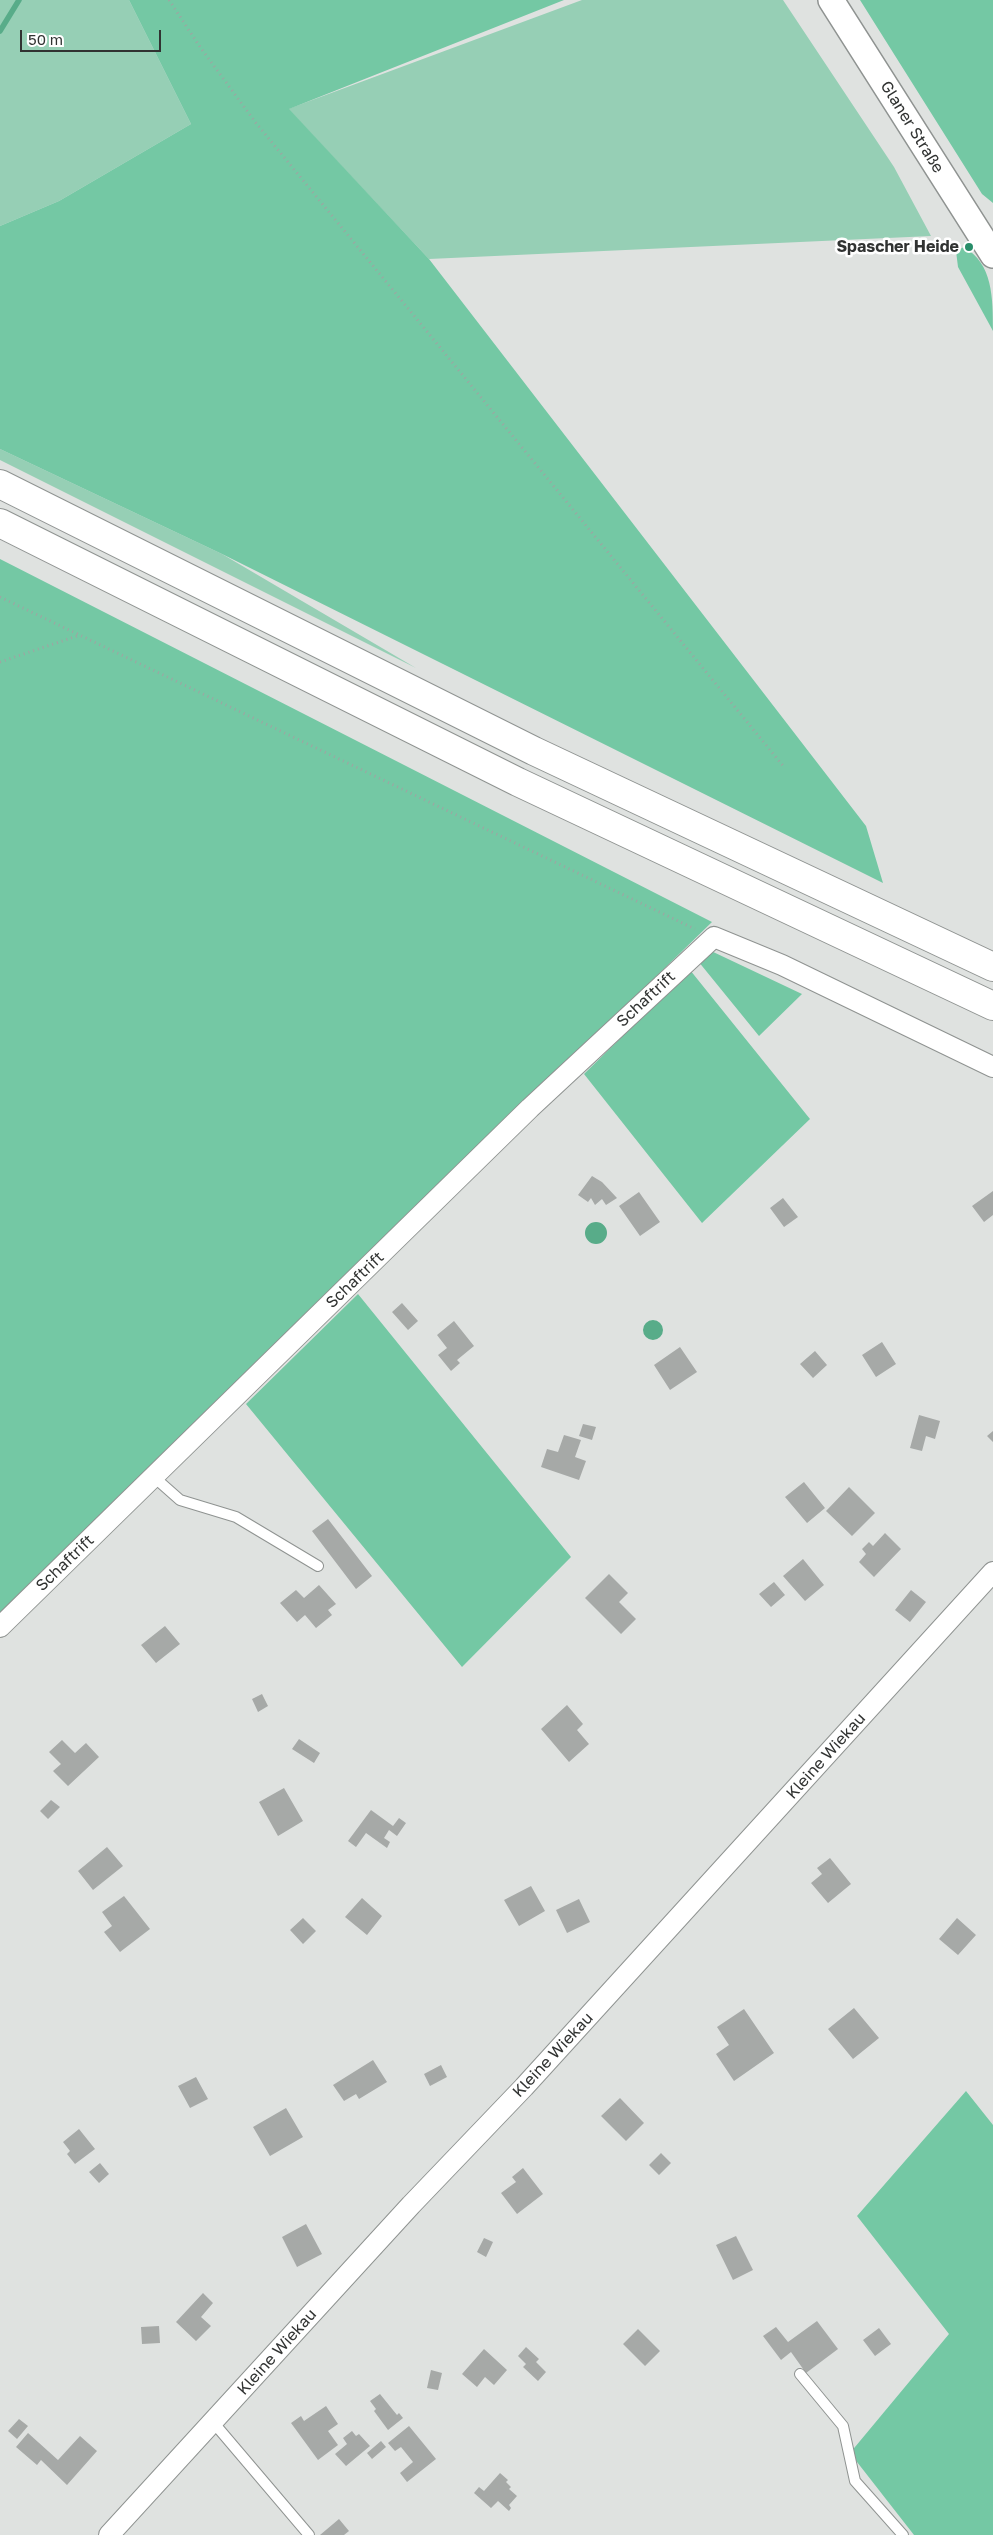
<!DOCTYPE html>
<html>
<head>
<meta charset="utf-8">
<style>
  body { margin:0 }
  #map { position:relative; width:993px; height:2535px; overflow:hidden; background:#dfe2e0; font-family:"Golos Text",sans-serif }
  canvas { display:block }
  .scale { position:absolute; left:20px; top:30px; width:141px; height:22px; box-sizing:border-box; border:2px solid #313332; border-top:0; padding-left:6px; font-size:15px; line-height:18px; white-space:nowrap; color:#313332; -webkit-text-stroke:4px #fff; paint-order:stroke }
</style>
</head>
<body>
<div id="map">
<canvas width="993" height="2535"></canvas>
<div class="scale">50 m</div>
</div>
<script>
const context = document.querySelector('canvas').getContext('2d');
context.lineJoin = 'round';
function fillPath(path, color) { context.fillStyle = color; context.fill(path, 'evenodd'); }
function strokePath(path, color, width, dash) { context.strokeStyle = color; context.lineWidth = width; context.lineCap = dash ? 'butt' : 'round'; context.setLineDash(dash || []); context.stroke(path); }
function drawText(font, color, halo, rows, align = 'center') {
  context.font = font + ' "Golos Text",sans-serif'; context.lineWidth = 5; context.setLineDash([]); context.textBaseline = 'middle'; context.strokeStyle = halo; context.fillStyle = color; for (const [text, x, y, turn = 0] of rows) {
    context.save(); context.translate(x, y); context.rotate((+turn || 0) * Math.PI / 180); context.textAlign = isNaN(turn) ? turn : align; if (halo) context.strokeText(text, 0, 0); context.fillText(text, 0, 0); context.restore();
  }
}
fillPath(new Path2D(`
  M 0,0 L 129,0 L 191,124 L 59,201 L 0,226 Z
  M 582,0 L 783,0 L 894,167 L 931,236 L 429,259 L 288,109 Z
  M 0,449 L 222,554 L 416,668 L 0,460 Z`), '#96cfb5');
fillPath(new Path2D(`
  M 129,0 L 564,0 L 289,109 L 429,259 L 866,826 L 883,883 L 222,554 L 0,449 L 0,226 L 59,201 L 191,124 Z
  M 860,0 L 993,0 L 993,203 L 982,194 Z
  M 964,247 C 993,264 993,298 993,331 L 958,267 L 956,251 Z
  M 0,559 L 712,922 L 0,1616 Z
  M 709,950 L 802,994 L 759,1036 L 698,961 Z
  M 690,970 L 810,1119 L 702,1223 L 584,1074 Z
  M 358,1294 L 571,1557 L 462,1667 L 246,1404 Z
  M 966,2091 L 993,2125 L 993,2535 L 914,2535 L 850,2453 L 949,2334 L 857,2216 Z`), '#74c8a4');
fillPath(new Path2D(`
  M585 1233a11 11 0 1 1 22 0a11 11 0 1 1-22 0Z
  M643 1330a10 10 0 1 1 20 0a10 10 0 1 1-20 0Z`), '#58ac89');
strokePath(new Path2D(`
  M 0,31 L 19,0`), '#58ac89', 5.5);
fillPath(new Path2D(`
  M 592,1176 L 602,1182 L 617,1198 L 606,1205 L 602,1199 L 595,1205 L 591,1198 L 588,1202 L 578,1195 Z
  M 993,1191 L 993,1215 L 984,1222 L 972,1206 Z
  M 639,1192 L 660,1222 L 640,1236 L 619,1206 Z
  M 783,1198 L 798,1217 L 784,1227 L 770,1208 Z
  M 402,1303 L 418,1321 L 408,1330 L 392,1312 Z
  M 454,1321 L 474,1346 L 457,1360 L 460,1363 L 451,1371 L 438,1355 L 447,1348 L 437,1335 Z
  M 882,1342 L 896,1364 L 876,1377 L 862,1355 Z
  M 680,1347 L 697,1372 L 670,1390 L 654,1365 Z
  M 815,1351 L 827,1365 L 813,1378 L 800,1364 Z
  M 919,1415 L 940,1421 L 935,1439 L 926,1436 L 922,1451 L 910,1448 Z
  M 583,1424 L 596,1427 L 592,1440 L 579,1436 Z
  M 993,1431 L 993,1442 L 987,1436 Z
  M 564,1435 L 581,1440 L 575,1457 L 586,1461 L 579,1480 L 541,1467 L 547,1449 L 558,1452 Z
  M 804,1482 L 825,1508 L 807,1523 L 785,1497 Z
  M 849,1487 L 875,1513 L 852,1536 L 826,1511 Z
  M 328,1519 L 372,1576 L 356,1589 L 312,1531 Z
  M 885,1533 L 901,1549 L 874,1577 L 859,1562 L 866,1554 L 862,1549 L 869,1542 L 873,1546 Z
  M 803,1559 L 824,1585 L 805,1601 L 783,1576 Z
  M 609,1574 L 628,1593 L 619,1602 L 636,1619 L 621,1634 L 585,1598 Z
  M 774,1582 L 785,1595 L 771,1607 L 759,1594 Z
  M 319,1585 L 336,1604 L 328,1610 L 332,1615 L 316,1628 L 305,1615 L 297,1622 L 280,1603 L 296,1590 L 304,1598 Z
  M 911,1590 L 926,1602 L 910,1622 L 895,1610 Z
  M 165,1626 L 180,1644 L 156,1663 L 141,1645 Z
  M 262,1694 L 268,1706 L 258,1712 L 252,1699 Z
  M 567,1705 L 583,1724 L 577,1730 L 589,1744 L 569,1762 L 541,1729 Z
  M 299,1739 L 320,1753 L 314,1763 L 292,1749 Z
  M 62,1740 L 75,1753 L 86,1743 L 99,1757 L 68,1786 L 53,1771 L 61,1764 L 49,1752 Z
  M 284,1788 L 303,1821 L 278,1836 L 259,1802 Z
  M 51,1800 L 60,1807 L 48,1819 L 40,1811 Z
  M 371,1810 L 393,1826 L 399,1818 L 406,1823 L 397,1836 L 389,1830 L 384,1838 L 390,1842 L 387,1848 L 366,1833 L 356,1847 L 348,1841 Z
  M 107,1847 L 123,1866 L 93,1890 L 78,1871 Z
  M 830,1858 L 851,1884 L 828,1903 L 811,1883 L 822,1874 L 817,1868 Z
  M 531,1886 L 545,1911 L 519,1926 L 504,1900 Z
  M 124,1896 L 150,1929 L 120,1952 L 104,1932 L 112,1926 L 102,1912 Z
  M 362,1898 L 382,1916 L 367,1935 L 345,1917 Z
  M 579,1899 L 590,1922 L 567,1933 L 556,1910 Z
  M 303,1918 L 316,1931 L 303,1944 L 290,1930 Z
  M 957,1918 L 976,1935 L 958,1955 L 939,1939 Z
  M 854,2008 L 879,2038 L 853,2059 L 828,2029 Z
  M 744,2009 L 774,2053 L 734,2081 L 716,2054 L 729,2045 L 717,2027 Z
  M 373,2060 L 387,2082 L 359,2099 L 356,2094 L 344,2101 L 333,2085 Z
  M 441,2065 L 447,2077 L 430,2086 L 424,2074 Z
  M 196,2077 L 208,2099 L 190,2108 L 178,2086 Z
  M 620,2098 L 644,2123 L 626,2141 L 601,2116 Z
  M 286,2108 L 303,2137 L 270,2156 L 253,2127 Z
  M 79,2129 L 95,2149 L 75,2164 L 67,2154 L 70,2151 L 63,2142 Z
  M 661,2153 L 671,2163 L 659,2175 L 649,2165 Z
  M 100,2163 L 109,2174 L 99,2183 L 89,2172 Z
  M 523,2168 L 543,2194 L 517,2214 L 501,2193 L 516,2182 L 512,2177 Z
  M 306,2224 L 322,2254 L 297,2267 L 282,2237 Z
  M 736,2236 L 753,2270 L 733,2280 L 716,2245 Z
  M 484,2238 L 493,2242 L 486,2257 L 477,2252 Z
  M 203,2293 L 213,2303 L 201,2317 L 211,2326 L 196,2341 L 176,2322 Z
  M 817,2321 L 838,2349 L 806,2373 L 791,2352 L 781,2360 L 763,2336 L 776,2327 L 788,2342 Z
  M 159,2326 L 160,2343 L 142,2344 L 141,2327 Z
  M 879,2328 L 891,2344 L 875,2356 L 863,2340 Z
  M 638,2329 L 660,2351 L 645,2366 L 623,2344 Z
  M 526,2347 L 539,2359 L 536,2362 L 546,2372 L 538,2381 L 523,2367 L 526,2364 L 518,2356 Z
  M 484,2349 L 507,2370 L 494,2385 L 485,2377 L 477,2387 L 462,2374 Z
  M 431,2370 L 442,2373 L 438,2390 L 427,2388 Z
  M 380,2394 L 397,2415 L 399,2413 L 403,2418 L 388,2430 L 374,2411 L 376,2409 L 370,2401 Z
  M 326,2406 L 338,2424 L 328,2431 L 338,2445 L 318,2460 L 291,2423 L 301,2416 L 304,2421 Z
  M 19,2419 L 28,2426 L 17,2439 L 8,2431 Z
  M 409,2426 L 436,2459 L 407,2482 L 400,2473 L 413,2462 L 401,2447 L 395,2451 L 388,2443 Z
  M 352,2431 L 356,2436 L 359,2434 L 370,2446 L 346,2466 L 335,2454 L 347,2444 L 343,2438 Z
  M 28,2433 L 58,2460 L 80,2436 L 97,2451 L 67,2485 L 41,2460 L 37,2465 L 16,2447 Z
  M 381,2441 L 386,2447 L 372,2459 L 367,2453 Z
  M 500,2473 L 508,2480 L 506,2482 L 511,2487 L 509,2489 L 517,2496 L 509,2505 L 511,2508 L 509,2511 L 498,2501 L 491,2508 L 474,2493 L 479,2487 L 484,2491 Z
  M 339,2519 L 349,2531 L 344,2535 L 320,2535 Z`), '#a6a9a7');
const service = new Path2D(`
  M 154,1477 L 180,1500 L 236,1517 L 318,1566
  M 800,2374 L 843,2426 L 855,2481 L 903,2535
  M 213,2422 L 309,2535`);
const minor = new Path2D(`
  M 0,1627 L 530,1108 L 714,937 L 782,965 L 993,1067
  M 109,2535 L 411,2205 L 524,2087 L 993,1572`);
const tertiary = new Path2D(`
  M 831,0 L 993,255`);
const motorway = new Path2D(`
  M 0,484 L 534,751 L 993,967
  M 0,523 L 518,782 L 993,1006`);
strokePath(service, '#8f9391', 12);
strokePath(minor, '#8f9391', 22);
strokePath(tertiary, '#8f9391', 28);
strokePath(motorway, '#8f9391', 30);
strokePath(new Path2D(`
  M 169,0 L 200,47 L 256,123 L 784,767
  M 0,597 L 695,929
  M 0,662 L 77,636`), '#a1a3a2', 3, [1, 4]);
strokePath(service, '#fff', 10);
strokePath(minor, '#fff', 20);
strokePath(tertiary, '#fff', 25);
strokePath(motorway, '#fff', 28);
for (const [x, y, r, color] of [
  [969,247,5,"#288d69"]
]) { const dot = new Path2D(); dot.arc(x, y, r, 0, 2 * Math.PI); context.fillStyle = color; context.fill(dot); strokePath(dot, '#fff', 2); }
drawText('16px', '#313332', '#fff', [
  ["Glaner Straße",912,127,58],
  ["Schaftrift",646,999,-43],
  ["Schaftrift",355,1280,-44],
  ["Schaftrift",65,1563,-44],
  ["Kleine Wiekau",826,1756,-48],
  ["Kleine Wiekau",553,2055,-47],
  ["Kleine Wiekau",277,2352,-48]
]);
drawText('bold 16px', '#313332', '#fff', [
  ["Spascher Heide",959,247]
], 'right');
</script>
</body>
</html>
